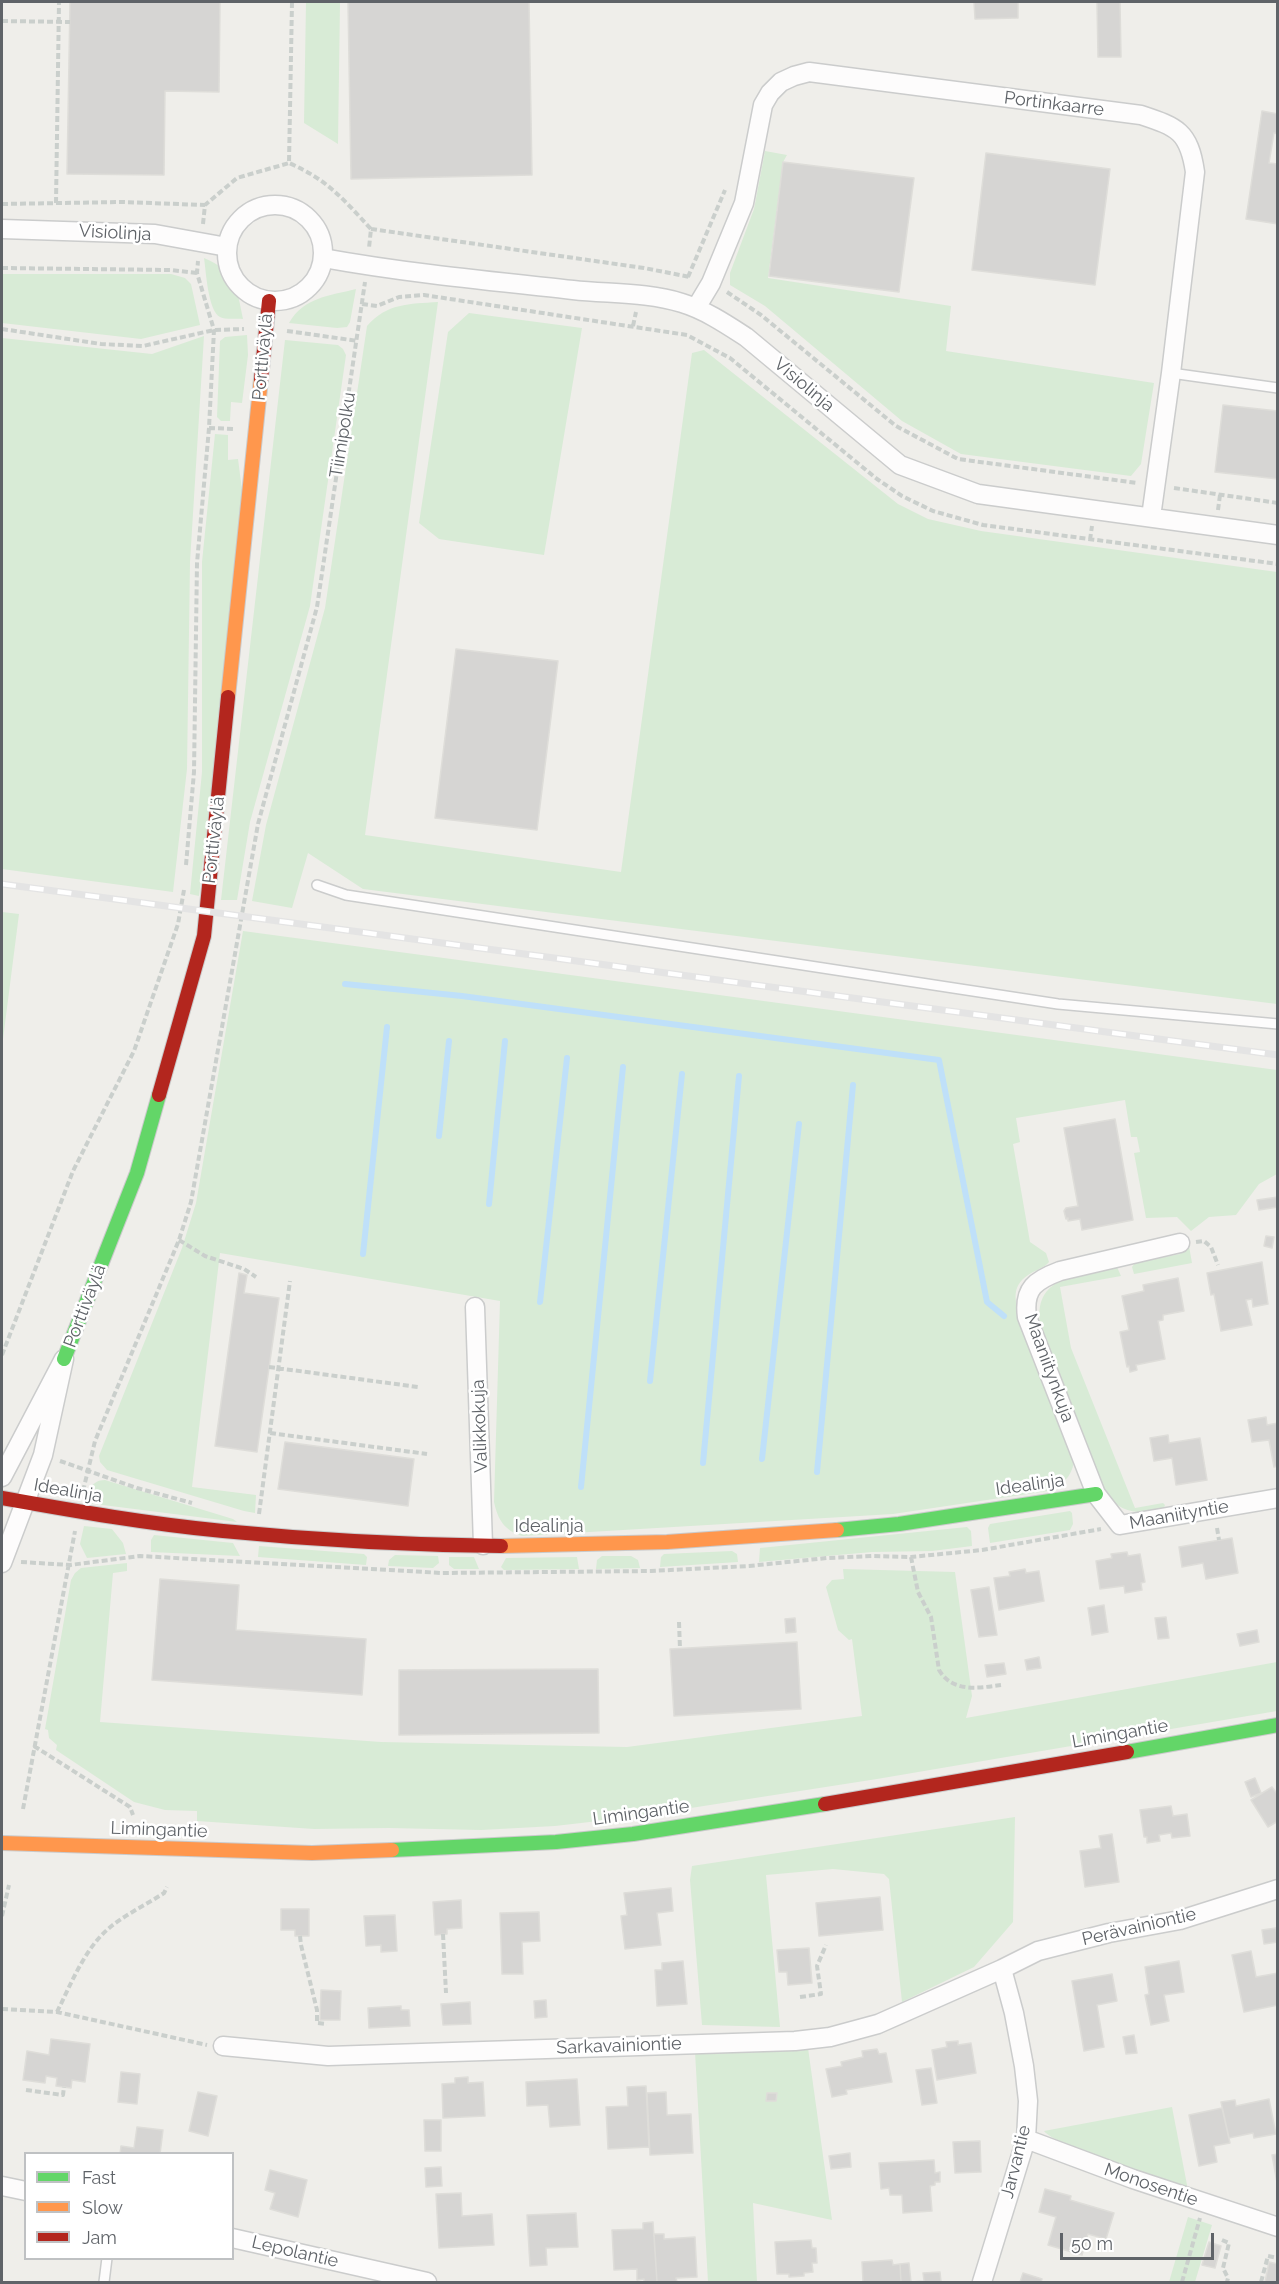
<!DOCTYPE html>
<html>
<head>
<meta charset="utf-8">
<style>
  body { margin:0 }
  #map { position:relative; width:1279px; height:2284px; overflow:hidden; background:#efeeea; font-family:Raleway,sans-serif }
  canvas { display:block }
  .frame { position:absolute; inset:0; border:3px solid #5f6368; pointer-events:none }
  .legend { position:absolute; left:24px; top:2152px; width:210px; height:108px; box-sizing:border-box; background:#fff; border:2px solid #bfc1c3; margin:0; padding:8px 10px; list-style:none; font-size:18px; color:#5f6368 }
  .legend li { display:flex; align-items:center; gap:12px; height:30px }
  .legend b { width:30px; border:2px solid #bfc1c3 }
  .scale { position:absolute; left:1060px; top:2233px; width:154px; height:27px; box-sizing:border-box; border:3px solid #5f6368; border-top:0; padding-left:8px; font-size:18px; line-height:21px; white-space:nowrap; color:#5f6368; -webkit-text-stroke:4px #fff; paint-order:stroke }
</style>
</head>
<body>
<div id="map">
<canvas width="1279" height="2284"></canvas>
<div class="frame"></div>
<ul class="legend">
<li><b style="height:8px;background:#63d668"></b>Fast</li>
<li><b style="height:8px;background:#ff974d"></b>Slow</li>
<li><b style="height:8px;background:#b3261e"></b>Jam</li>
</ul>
<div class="scale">50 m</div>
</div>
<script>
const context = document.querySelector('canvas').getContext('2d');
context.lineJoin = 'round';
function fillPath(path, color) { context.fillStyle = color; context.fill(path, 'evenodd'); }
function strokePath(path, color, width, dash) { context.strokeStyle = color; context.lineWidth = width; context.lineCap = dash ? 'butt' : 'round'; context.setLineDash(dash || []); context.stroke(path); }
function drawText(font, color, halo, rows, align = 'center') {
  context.font = font + ' Raleway,sans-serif'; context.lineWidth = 5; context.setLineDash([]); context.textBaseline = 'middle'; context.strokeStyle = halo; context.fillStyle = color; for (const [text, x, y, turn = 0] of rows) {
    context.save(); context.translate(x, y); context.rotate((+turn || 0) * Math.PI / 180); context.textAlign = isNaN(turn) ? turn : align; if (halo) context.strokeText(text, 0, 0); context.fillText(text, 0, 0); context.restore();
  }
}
fillPath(new Path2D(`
  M 306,2 L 340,2 L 338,144 L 304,123 Z
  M 765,151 L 787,155 L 783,162 L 768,278 L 951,306 L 946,351 L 1154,383 L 1141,464 L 1131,476 L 961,454 L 902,421 L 765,306 L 730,285 L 730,273 L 754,209 Z
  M 204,258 C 235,271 237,288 243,319 C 236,318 226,320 220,317 C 208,311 206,271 204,258 Z
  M 2,274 L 171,274 L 185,278 L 191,284 L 200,325 L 141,339 L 2,323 Z
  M 356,289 L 350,322 L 347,327 L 337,328 L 289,323 C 304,297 329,296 356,289 Z
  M 438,302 L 365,835 L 621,872 L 692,353 L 704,350 L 898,504 L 928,519 L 981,531 L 1277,572 L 1277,1004 L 363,889 L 308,853 L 292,908 L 252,901 L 266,825 L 325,608 L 367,326 C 387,303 409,304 438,302 Z
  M 469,313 L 582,328 L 544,555 L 439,539 L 419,523 L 448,332 Z
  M 247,335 L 248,355 L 242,403 L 231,402 L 230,421 L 221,421 L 217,417 L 220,341 L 225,337 Z
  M 204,336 L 190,562 L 187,769 L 173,892 L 2,869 L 2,338 L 152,354 Z
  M 285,340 L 338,345 L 343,349 L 346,355 L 310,606 L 250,822 L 237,900 L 221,900 Z
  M 215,434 L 228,435 L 228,460 L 238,459 L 244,505 L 199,896 L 190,894 L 202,772 L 202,562 Z
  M 2,912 L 19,914 L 2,1047 Z
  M 243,931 L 1277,1070 L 1277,1174 L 1259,1184 L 1236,1215 L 1209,1217 L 1191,1231 L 1177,1217 L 1146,1218 L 1134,1153 L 1140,1152 L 1137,1137 L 1131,1137 L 1125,1100 L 1016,1118 L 1020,1142 L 1013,1144 L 1030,1242 L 1046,1253 L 1049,1262 C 1045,1267 1039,1269 1033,1272 C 1009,1285 1015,1300 1021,1322 L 1074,1457 C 1074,1473 1066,1481 1054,1490 L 893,1514 L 522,1536 C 504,1530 498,1520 494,1502 L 500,1301 L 220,1253 L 192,1487 L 256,1495 L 255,1513 L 244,1511 L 107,1470 L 100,1462 L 99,1456 L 182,1248 L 196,1203 Z
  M 1189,1246 L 1192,1263 L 1134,1274 L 1132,1267 L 1135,1263 L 1180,1254 L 1183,1248 Z
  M 1117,1267 L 1121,1276 L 1060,1287 L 1071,1348 L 1135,1508 L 1163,1503 L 1165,1505 L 1163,1510 C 1140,1514 1121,1514 1106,1494 L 1042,1333 C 1028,1276 1075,1276 1117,1267 Z
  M 105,1480 L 233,1519 L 237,1522 L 87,1503 C 89,1491 91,1480 105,1480 Z
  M 1070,1511 L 1072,1513 L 1073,1524 L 1070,1530 L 990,1543 L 988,1528 L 990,1524 Z
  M 84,1526 L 112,1529 L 123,1543 L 126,1554 L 87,1558 L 80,1544 Z
  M 967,1527 L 971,1531 L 972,1546 L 932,1551 L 872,1552 L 759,1562 L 760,1548 Z
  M 154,1535 L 233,1543 L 240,1556 L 151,1552 L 151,1540 Z
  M 259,1546 L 364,1554 L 367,1557 L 366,1565 L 258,1557 Z
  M 732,1551 L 737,1554 L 738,1562 L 660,1567 L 661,1557 L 664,1554 Z
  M 395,1555 L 438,1556 L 439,1563 L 433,1568 L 388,1566 L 389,1560 Z
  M 602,1556 L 631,1556 L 638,1560 L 640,1568 L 596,1569 L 597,1560 Z
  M 449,1557 L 474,1557 L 479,1569 L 454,1569 L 449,1565 Z
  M 577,1557 L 579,1569 L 504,1570 L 501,1567 L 506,1558 Z
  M 127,1563 L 127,1571 L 113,1573 L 100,1722 L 381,1742 L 627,1747 L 862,1716 L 852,1639 L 849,1640 L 838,1630 L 826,1587 L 832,1580 L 844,1579 L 843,1569 L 955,1572 L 972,1696 L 966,1718 L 1277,1662 L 1277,1711 L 877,1779 L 633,1817 L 555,1826 L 481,1830 L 389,1828 L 314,1829 L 197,1821 L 197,1811 L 165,1810 L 134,1802 L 56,1750 L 57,1745 L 49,1738 L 48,1730 L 45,1729 L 71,1580 L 75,1573 L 81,1568 Z
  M 1015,1817 L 1013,1922 L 974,1967 L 902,2002 L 889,1879 L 884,1874 L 833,1869 L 766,1875 L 780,2027 L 702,2025 L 690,1880 L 692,1866 Z
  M 808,2048 L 832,2220 L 753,2203 L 757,2282 L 708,2282 L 695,2052 Z
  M 1172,2107 L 1188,2190 C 1164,2181 1054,2145 1044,2131 Z
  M 1188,2217 L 1212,2225 L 1195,2282 L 1169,2282 Z`), '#d8ebd6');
strokePath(new Path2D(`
  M 345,984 L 462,996 L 939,1060 L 987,1302 L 1004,1316
  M 439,1136 L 449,1041
  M 489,1204 L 505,1041
  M 363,1254 L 387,1027
  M 540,1302 L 567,1058
  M 650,1381 L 682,1074
  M 762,1459 L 799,1124
  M 703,1463 L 739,1076
  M 817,1472 L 853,1085
  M 581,1487 L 623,1067`), '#bfe0f9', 6);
const building = new Path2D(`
  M 70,2 L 220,2 L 219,92 L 165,91 L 164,175 L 67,174 Z
  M 348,2 L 529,2 L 532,175 L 351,179 Z
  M 974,2 L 1018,2 L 1018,18 L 975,19 Z
  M 1097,2 L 1120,2 L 1121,57 L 1098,57 Z
  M 1262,111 L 1278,114 L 1278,134 L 1274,133 L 1269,163 L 1278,164 L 1278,224 L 1246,219 Z
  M 986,153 L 1110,169 L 1095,285 L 972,270 Z
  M 783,162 L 914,178 L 899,292 L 769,276 Z
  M 1223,405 L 1278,411 L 1278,479 L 1215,472 Z
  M 456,649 L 558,661 L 537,830 L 435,818 Z
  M 1115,1119 L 1133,1220 L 1082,1230 L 1080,1219 L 1068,1221 L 1068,1218 L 1066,1219 L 1064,1211 L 1066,1208 L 1078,1206 L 1064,1128 Z
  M 1278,1197 L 1278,1207 L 1259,1210 L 1257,1200 Z
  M 1266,1236 L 1274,1237 L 1272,1248 L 1264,1246 Z
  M 1262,1262 L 1268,1304 L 1253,1307 L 1252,1299 L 1246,1300 L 1252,1325 L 1221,1331 L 1214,1294 L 1211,1295 L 1207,1273 Z
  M 239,1273 L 247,1275 L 244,1293 L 279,1298 L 257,1452 L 215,1446 Z
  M 1178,1278 L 1184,1311 L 1163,1315 L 1163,1320 L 1158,1321 L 1165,1359 L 1136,1365 L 1137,1370 L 1130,1372 L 1129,1366 L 1127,1367 L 1120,1332 L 1129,1330 L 1122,1296 L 1144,1291 L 1143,1285 Z
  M 1266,1417 L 1267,1425 L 1278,1423 L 1278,1466 L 1274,1467 L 1269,1440 L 1252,1442 L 1248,1420 Z
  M 1168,1435 L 1169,1443 L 1200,1438 L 1207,1480 L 1176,1485 L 1172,1458 L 1154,1461 L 1150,1438 Z
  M 285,1442 L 414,1459 L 408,1506 L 278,1489 Z
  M 1232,1538 L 1238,1573 L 1206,1579 L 1203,1563 L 1182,1567 L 1179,1547 Z
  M 1127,1552 L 1128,1556 L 1140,1554 L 1145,1582 L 1141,1583 L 1142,1590 L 1125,1593 L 1124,1586 L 1100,1589 L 1096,1561 L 1112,1558 L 1111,1554 Z
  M 1025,1569 L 1026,1573 L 1039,1571 L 1044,1601 L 999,1610 L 994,1578 L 1010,1576 L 1009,1572 Z
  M 160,1579 L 239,1585 L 236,1630 L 366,1639 L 362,1695 L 152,1680 Z
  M 989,1587 L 997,1635 L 979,1637 L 971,1590 Z
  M 1104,1605 L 1108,1632 L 1092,1635 L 1088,1608 Z
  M 1166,1617 L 1169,1638 L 1158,1639 L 1155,1618 Z
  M 795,1618 L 796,1632 L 786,1633 L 785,1619 Z
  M 1257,1630 L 1259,1642 L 1240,1646 L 1237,1634 Z
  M 797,1642 L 801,1709 L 674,1716 L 670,1649 Z
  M 1039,1657 L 1041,1668 L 1027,1670 L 1025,1660 Z
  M 1004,1663 L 1006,1674 L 987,1677 L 985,1665 Z
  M 598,1669 L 599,1733 L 399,1735 L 399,1670 Z
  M 1255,1778 L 1261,1793 L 1251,1797 L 1245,1782 Z
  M 1272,1787 L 1278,1795 L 1278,1821 L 1268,1827 L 1251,1800 Z
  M 1171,1806 L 1173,1816 L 1187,1814 L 1190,1836 L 1172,1838 L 1171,1833 L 1159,1835 L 1160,1841 L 1147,1843 L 1147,1837 L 1144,1837 L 1140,1810 Z
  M 1112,1834 L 1119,1882 L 1085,1887 L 1080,1851 L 1101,1848 L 1099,1836 Z
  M 671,1888 L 673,1911 L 657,1913 L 661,1945 L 625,1949 L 621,1916 L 627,1915 L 624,1893 Z
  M 880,1897 L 883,1930 L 819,1936 L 816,1903 Z
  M 461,1900 L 462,1928 L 447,1929 L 447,1934 L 435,1935 L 433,1902 Z
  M 281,1909 L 309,1909 L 309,1936 L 295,1936 L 295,1930 L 281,1930 Z
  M 539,1912 L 540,1941 L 522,1942 L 523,1974 L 502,1974 L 500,1913 Z
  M 395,1915 L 397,1951 L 381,1952 L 381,1945 L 366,1946 L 364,1916 Z
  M 1276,1928 L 1278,1942 L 1264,1944 L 1262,1930 Z
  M 809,1948 L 812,1983 L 788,1985 L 787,1972 L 779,1972 L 777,1950 Z
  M 1251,1951 L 1256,1977 L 1278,1973 L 1278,2005 L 1244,2012 L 1232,1955 Z
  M 683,1961 L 687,2004 L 657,2006 L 655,1970 L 662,1970 L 662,1963 Z
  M 1179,1961 L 1184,1992 L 1164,1995 L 1169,2021 L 1151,2025 L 1145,1995 L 1149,1994 L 1145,1967 Z
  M 1112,1974 L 1117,2001 L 1097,2005 L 1104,2047 L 1084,2051 L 1072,1981 Z
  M 321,1990 L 341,1991 L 340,2020 L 320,2020 Z
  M 546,2000 L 547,2017 L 535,2018 L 534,2001 Z
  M 470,2002 L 471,2024 L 443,2025 L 441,2004 Z
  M 401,2006 L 401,2010 L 409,2010 L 410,2026 L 369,2028 L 368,2008 Z
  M 1134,2035 L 1137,2053 L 1126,2054 L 1123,2037 Z
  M 51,2039 L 90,2044 L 85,2082 L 72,2080 L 71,2088 L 56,2086 L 57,2078 L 46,2076 L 45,2083 L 23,2080 L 27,2051 L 49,2055 Z
  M 958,2041 L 958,2045 L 971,2043 L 976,2073 L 937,2080 L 932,2050 L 947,2047 L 946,2042 Z
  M 877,2049 L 879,2054 L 886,2053 L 892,2082 L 846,2090 L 847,2094 L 832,2097 L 826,2069 L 842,2066 L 841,2062 L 863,2057 L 862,2051 Z
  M 931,2068 L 937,2103 L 922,2105 L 916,2070 Z
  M 121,2072 L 140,2074 L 137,2104 L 118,2102 Z
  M 468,2077 L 468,2083 L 483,2082 L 485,2116 L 443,2118 L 442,2084 L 455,2083 L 455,2078 Z
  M 577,2079 L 580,2125 L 550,2127 L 548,2105 L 527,2106 L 526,2082 Z
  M 646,2086 L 649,2147 L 608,2149 L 606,2107 L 628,2106 L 627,2087 Z
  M 198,2092 L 217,2096 L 208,2136 L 189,2131 Z
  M 666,2092 L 667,2115 L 691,2114 L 693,2153 L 650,2155 L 647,2093 Z
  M 767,2093 L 777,2093 L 776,2101 L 766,2101 Z
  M 1269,2099 L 1276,2134 L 1254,2138 L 1253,2133 L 1229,2138 L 1221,2102 L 1235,2100 L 1236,2106 Z
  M 1222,2108 L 1230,2143 L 1214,2146 L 1217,2162 L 1199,2166 L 1189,2115 Z
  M 424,2120 L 441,2120 L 441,2151 L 425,2151 Z
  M 137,2127 L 163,2130 L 160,2154 L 120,2154 L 121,2146 L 134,2148 Z
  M 980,2141 L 981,2172 L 955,2173 L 953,2142 Z
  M 850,2153 L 851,2167 L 831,2169 L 829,2156 Z
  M 1278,2154 L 1278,2188 L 1272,2155 Z
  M 934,2160 L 935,2173 L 940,2172 L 940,2182 L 935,2182 L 935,2185 L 930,2186 L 932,2211 L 903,2213 L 902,2195 L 890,2195 L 889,2188 L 881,2189 L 879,2163 Z
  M 441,2167 L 442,2186 L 426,2187 L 425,2168 Z
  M 270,2170 L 307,2180 L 298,2217 L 270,2209 L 275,2193 L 265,2190 Z
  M 1045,2189 L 1071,2196 L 1070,2200 L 1114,2213 L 1106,2239 L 1088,2234 L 1082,2255 L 1048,2245 L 1056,2217 L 1039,2212 Z
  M 461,2193 L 462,2216 L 492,2214 L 494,2245 L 439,2248 L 436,2194 Z
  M 576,2213 L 578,2247 L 546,2248 L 547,2265 L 530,2266 L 527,2215 Z
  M 653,2222 L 657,2282 L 644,2282 L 644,2279 L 637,2280 L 637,2269 L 614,2270 L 612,2230 L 643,2229 L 643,2223 Z
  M 654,2234 L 664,2234 L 664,2239 L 695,2237 L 697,2277 L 676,2278 L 677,2282 L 657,2282 Z
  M 811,2240 L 812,2248 L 816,2248 L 817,2263 L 812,2263 L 813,2272 L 804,2273 L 804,2276 L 789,2277 L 789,2274 L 777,2274 L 775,2242 Z
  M 1209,2242 L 1221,2246 L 1215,2268 L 1202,2265 Z
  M 892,2260 L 893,2265 L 900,2264 L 901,2282 L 863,2282 L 862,2262 Z
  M 1269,2262 L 1278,2264 L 1278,2282 L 1265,2282 Z
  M 909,2263 L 911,2282 L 924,2281 L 923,2273 L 940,2272 L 941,2282 L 901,2282 L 900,2264 Z
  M 1023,2273 L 1042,2279 L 1041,2282 L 1020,2282 Z`);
fillPath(building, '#d6d5d3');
strokePath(building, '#deddd9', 1.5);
const lane = new Path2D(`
  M 1171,373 L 1278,388
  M 317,885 L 346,895 L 1058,1004 L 1278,1024
  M 104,2282 L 107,2258`);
const street = new Path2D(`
  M227 253a48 48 0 1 1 96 0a48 48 0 1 1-96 0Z
  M 2,229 L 155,234 L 227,247
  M 323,258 C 406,273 490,281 573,290 C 609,294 647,292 682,303 C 705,310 726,324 746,337 L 900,465 L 978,494 L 1278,535
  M 696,308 L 711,283 L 744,203 L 763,105 L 770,93 L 781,82 L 794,76 L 809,72 L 1141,115 C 1177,127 1189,131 1195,172 L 1171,373 L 1151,517
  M 1180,1243 L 1060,1271 C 1036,1280 1023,1288 1027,1317 L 1096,1494 L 1120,1525 L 1278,1498
  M 475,1307 L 483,1545
  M 2,1477 L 64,1359 L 43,1455 L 2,1563
  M 223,2046 L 328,2056 L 795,2041 L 830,2037 L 878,2024 L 1002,1969 L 1038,1951 L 1109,1933 L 1180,1920 L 1278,1889
  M 1026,2139 L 1133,2179 L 1278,2227
  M 2,2186 L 26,2191
  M 232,2238 L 427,2282
  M 982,2282 L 1026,2139 L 1028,2101 L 1024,2066 L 1014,2013 L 1002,1969`);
const fast = new Path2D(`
  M 64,1359 L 137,1173 L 159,1095
  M 837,1530 L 899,1524 L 1096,1494
  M 1127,1752 L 1278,1725
  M 392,1850 L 556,1842 L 633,1834 L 825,1804`);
const slow = new Path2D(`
  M 228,697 L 261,379
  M 501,1546 L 667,1542 L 837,1530
  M 2,1843 L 312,1853 L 392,1850`);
const jam = new Path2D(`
  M 261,379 L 269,301
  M 159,1095 L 204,936 L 228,697
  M 2,1498 C 75,1511 149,1524 223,1531 C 315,1540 408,1545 501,1546
  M 825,1804 L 1127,1752`);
strokePath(lane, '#cbcccc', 12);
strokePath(street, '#cbcccc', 21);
strokePath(fast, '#cacacb', 16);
strokePath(slow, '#cacacb', 16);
strokePath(jam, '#cacacb', 16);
strokePath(new Path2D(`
  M 292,2 L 289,163 C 328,180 343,199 371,229 L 369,248
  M 2,21 L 70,22
  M 56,203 L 59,2
  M 2,204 L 122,202 L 205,205
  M 203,224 L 205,205 L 237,178 L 289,163
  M 371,229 L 644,268 L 690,277
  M 2,268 L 171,270 L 197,273
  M 688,277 L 725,190
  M 727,292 L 761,315 L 896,426 L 958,459 L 1137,483
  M 362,304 L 377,306 L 399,297 L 424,295 L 687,335 L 730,358 L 877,479 L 902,496 L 933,511 L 983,525 L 1278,564
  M 633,326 L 636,312
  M 2,329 L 101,344 L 143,346 L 214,330 L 244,329
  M 287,331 L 358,341
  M 209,428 L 234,429
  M 1174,488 L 1278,503
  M 1218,510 L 1220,495
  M 1090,540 L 1092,526
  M 186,865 L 194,772 L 197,563 L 209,428 L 214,330 L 197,273 L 198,261
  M 179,1240 L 205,1256 L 244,1269 L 256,1277
  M 1196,1242 L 1204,1241 L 1211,1247 L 1218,1265
  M 2,1355 L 73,1171 L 134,1051 L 178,924 L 184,890
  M 269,1367 L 418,1387
  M 270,1433 L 427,1454
  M 60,1461 L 137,1488 L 192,1503
  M 83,1491 L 95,1441 L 179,1240 L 191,1202 L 258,824 L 317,607 L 365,282
  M 259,1514 L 290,1281
  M 1217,1528 L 1219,1540
  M 911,1557 L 918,1592 L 931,1617 L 939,1670 C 953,1693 978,1688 1001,1685
  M 21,1562 L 70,1565 L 140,1556 L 442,1573 L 651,1571 L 749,1566 L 827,1558 L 873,1556 L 911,1557 L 982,1550 L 1101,1529
  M 679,1622 L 680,1649
  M 34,1746 L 130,1807 L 133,1815
  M 23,1809 L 75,1531
  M 2,1916 L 9,1885
  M 443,1934 L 446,1993
  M 300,1936 L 301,1945 L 317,2010 L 317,2023 L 327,2024
  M 800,1997 L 821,1994 L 817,1966 L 826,1945
  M 2,2009 L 57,2012 L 207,2045
  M 57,2012 C 71,1984 84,1950 108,1929 C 124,1915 146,1905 164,1893 L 167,1887
  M 26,2090 L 63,2095 L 64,2087
  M 1222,2240 L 1229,2243 L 1223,2268 L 1228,2278 L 1227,2282
  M 1182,2282 L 1200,2218
  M 1261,2282 L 1268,2256 L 1278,2258`), '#cacfcc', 4, [6, 3]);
strokePath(lane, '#fdfcfc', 9);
strokePath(street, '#fdfcfc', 18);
strokePath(fast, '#63d668', 14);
strokePath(slow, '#ff974d', 14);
strokePath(jam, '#b3261e', 14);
const rail = new Path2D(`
  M 2,884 L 1278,1055`);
strokePath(rail, '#e4e4e4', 7);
strokePath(rail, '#fff', 4.5, [14]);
drawText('18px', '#5f6368', '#fff', [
  ["Portinkaarre",1054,104,7],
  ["Visiolinja",115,233,3],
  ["Porttiväylä",263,357,-85],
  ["Visiolinja",804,385,40],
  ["Tiimipolku",343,435,-81],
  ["Porttiväylä",214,840,-84],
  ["Porttiväylä",85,1306,-69],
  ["Maaniitynkuja",1049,1368,70],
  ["Valikkokuja",480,1426,-92],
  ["Idealinja",1030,1485,-8],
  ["Idealinja",68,1491,10],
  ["Maaniityntie",1179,1515,-10],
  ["Idealinja",549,1527],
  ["Limingantie",1120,1734,-10],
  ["Limingantie",641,1813,-8],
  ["Limingantie",159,1830,2],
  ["Perävainiontie",1139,1927,-13],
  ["Sarkavainiontie",619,2046,-2],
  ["Jarvantie",1016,2162,-76],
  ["Monosentie",1151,2185,19],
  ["Lepolantie",295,2252,13]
]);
</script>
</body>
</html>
